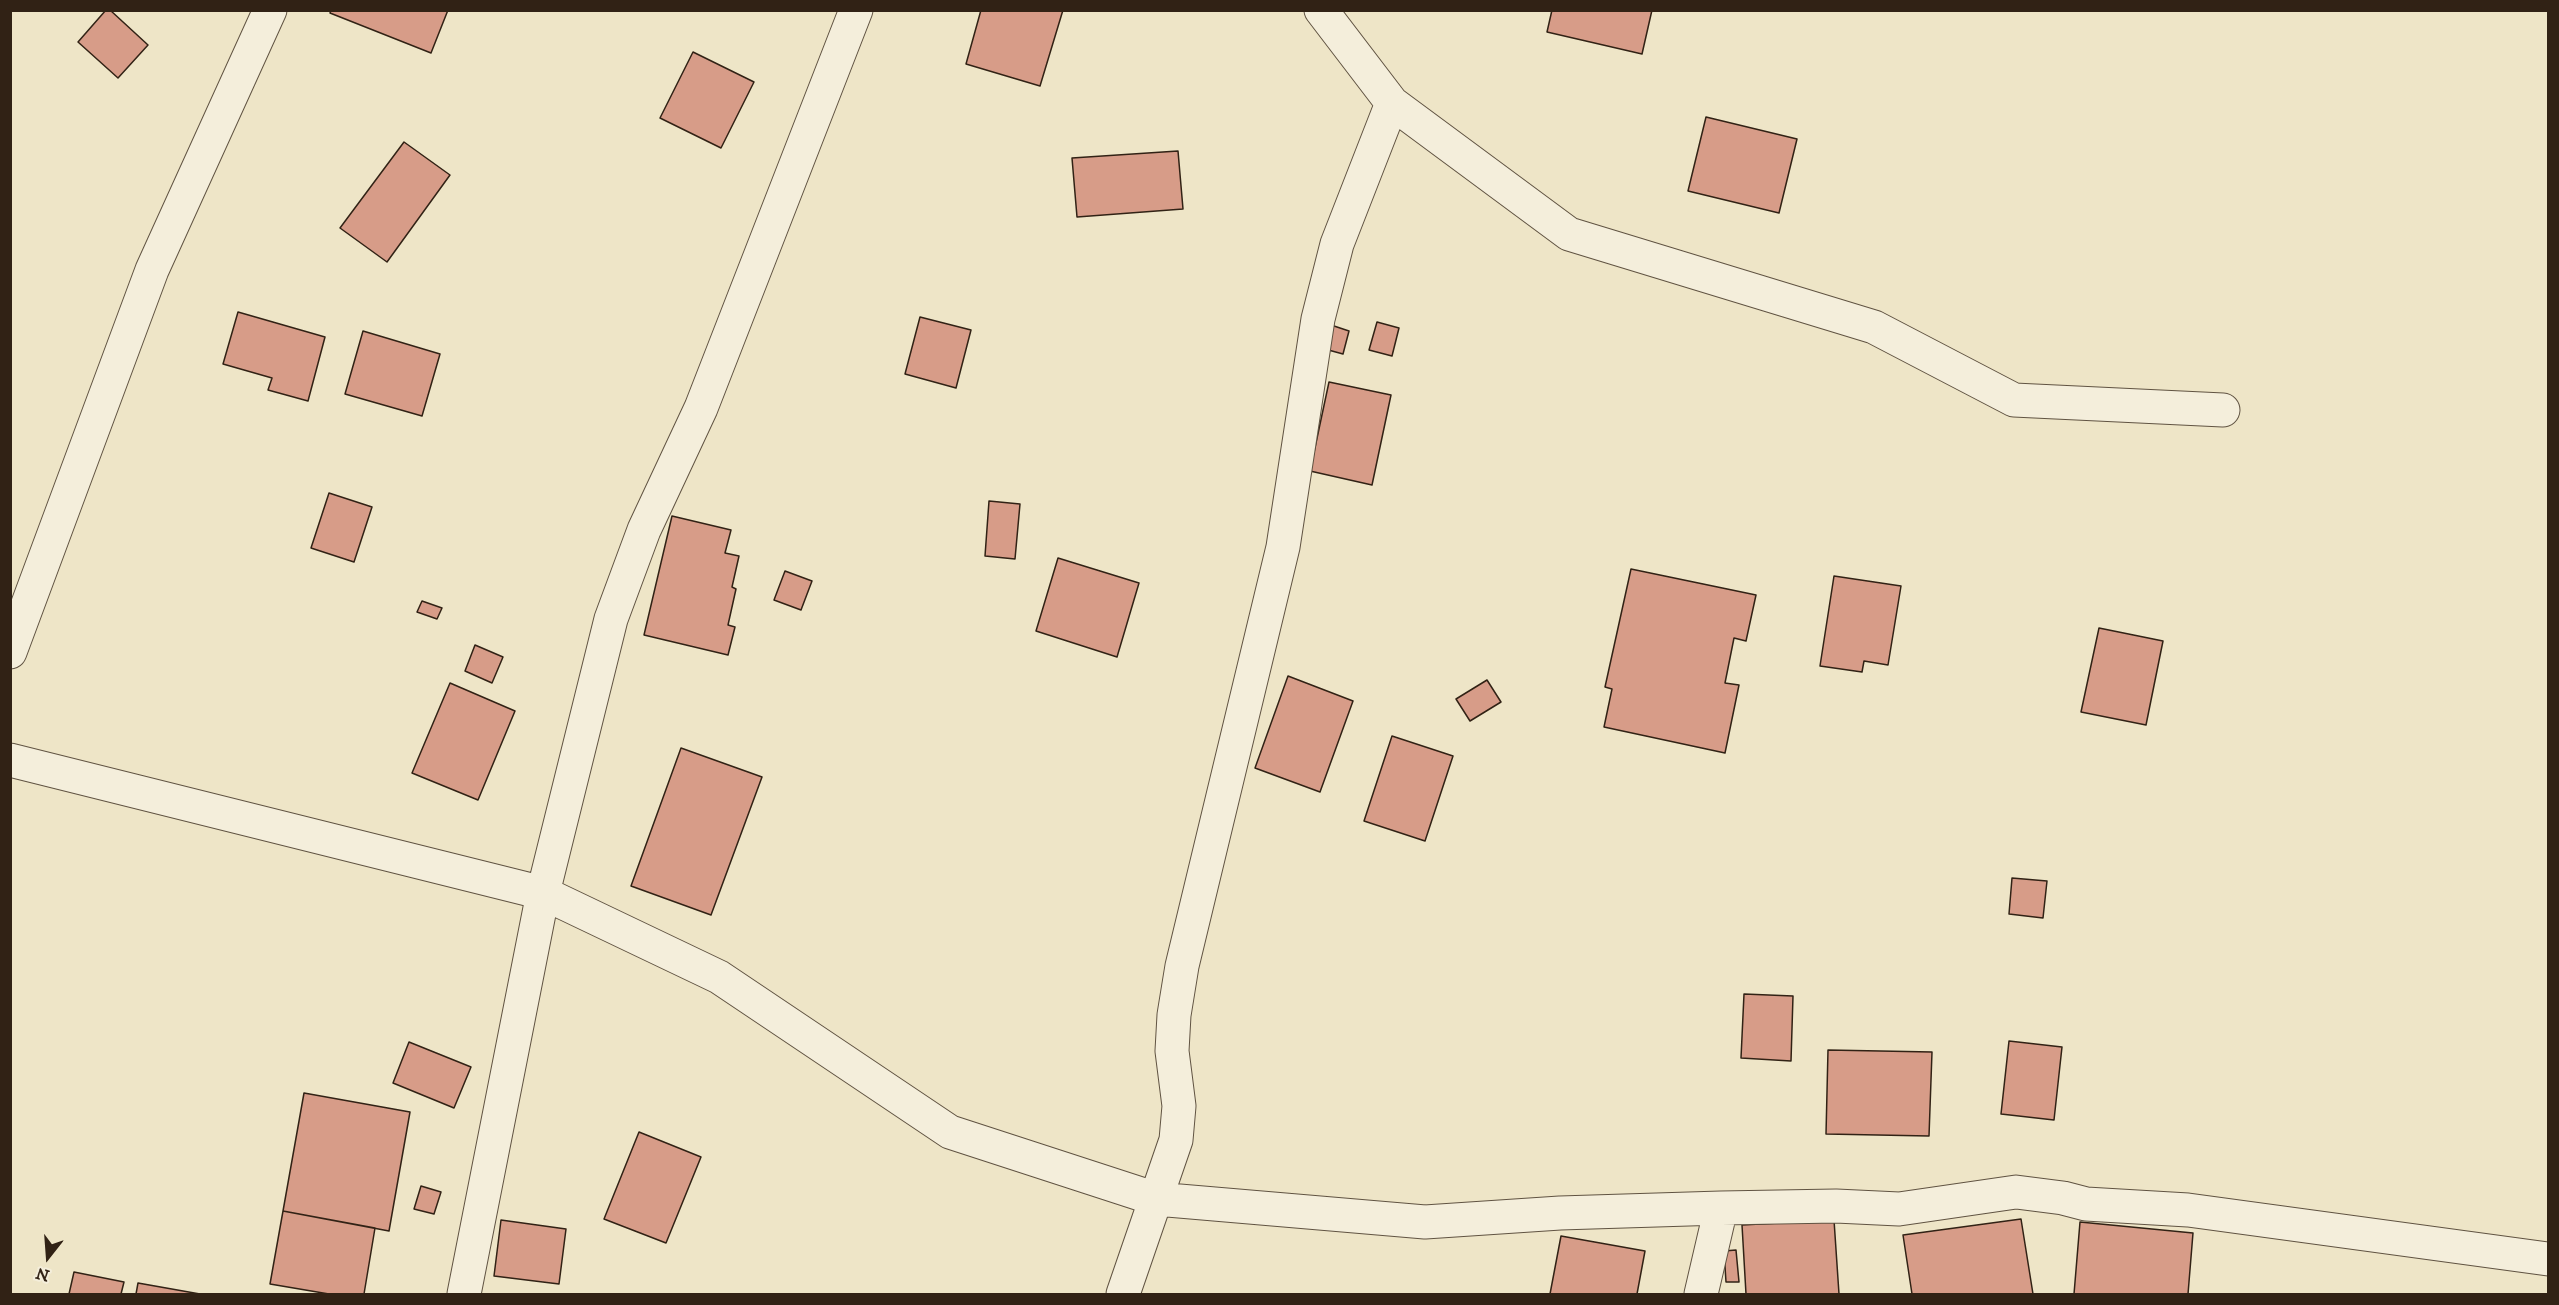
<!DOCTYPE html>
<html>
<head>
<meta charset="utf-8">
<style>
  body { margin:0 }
  #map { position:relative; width:2559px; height:1305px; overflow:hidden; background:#eee5c7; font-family:"IM FELL DW Pica",serif }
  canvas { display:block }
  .frame { position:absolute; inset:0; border:12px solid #312215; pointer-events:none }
  .north { position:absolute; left:18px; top:1227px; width:60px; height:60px; -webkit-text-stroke:4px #f4eedb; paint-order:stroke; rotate:197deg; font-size:16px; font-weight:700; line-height:24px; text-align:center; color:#312215 }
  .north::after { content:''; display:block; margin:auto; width:21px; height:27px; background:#312215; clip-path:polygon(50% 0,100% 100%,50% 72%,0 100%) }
</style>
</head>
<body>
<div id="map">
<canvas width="2559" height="1305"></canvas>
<div class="frame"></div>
<div class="north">N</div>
</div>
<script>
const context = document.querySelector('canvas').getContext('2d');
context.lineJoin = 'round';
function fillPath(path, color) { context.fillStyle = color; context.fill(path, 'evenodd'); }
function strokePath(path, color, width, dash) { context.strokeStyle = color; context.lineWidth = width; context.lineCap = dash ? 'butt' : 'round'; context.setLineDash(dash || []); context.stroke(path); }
const building = new Path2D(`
  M 106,10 L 110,10 L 148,45 L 118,78 L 78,42 Z
  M 331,10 L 448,10 L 431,53 L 330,13 Z
  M 981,10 L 1063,10 L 1040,86 L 966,64 Z
  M 1552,10 L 1652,10 L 1642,54 L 1547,32 Z
  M 693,52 L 754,82 L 721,148 L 660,118 Z
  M 1706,117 L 1797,139 L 1779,213 L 1688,191 Z
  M 404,142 L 450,175 L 387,262 L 340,228 Z
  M 1178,151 L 1183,209 L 1077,217 L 1072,158 Z
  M 238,312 L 325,337 L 308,401 L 268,390 L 272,378 L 223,364 Z
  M 920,317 L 971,330 L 956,388 L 905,374 Z
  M 1377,322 L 1399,328 L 1392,356 L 1369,350 Z
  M 1328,324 L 1349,331 L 1343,354 L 1321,348 Z
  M 363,331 L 440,354 L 422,416 L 345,394 Z
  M 1329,382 L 1391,395 L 1372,485 L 1310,471 Z
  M 329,493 L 372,507 L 354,562 L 311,548 Z
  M 989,501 L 1020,504 L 1015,559 L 985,556 Z
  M 672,516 L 731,530 L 725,553 L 739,556 L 732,587 L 736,589 L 728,625 L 735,627 L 728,655 L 644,635 Z
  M 1058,558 L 1139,583 L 1117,657 L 1036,631 Z
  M 1631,569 L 1756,595 L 1746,641 L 1734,638 L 1725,683 L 1739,685 L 1725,753 L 1604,727 L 1612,689 L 1605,687 Z
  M 785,571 L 812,581 L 801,610 L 774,600 Z
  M 1834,576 L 1901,586 L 1888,665 L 1864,661 L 1862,672 L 1820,666 Z
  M 422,601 L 442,608 L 437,619 L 417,612 Z
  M 2099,628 L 2163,641 L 2146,725 L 2081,712 Z
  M 475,645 L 503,657 L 492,683 L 465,671 Z
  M 1288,676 L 1353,701 L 1320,792 L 1255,768 Z
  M 1487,680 L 1501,702 L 1470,721 L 1456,699 Z
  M 450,683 L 515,711 L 478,800 L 412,773 Z
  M 1392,736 L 1453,756 L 1425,841 L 1364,821 Z
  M 681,748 L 762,777 L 711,915 L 631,886 Z
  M 2012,878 L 2047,881 L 2043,918 L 2009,914 Z
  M 1744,994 L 1793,996 L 1791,1061 L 1741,1058 Z
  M 2009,1041 L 2062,1047 L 2054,1120 L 2001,1114 Z
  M 409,1042 L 471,1067 L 454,1108 L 393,1083 Z
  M 1828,1050 L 1932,1052 L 1929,1136 L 1826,1134 Z
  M 304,1093 L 410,1112 L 389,1231 L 283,1211 Z
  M 639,1132 L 701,1157 L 666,1243 L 604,1219 Z
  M 421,1186 L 441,1192 L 434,1214 L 414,1209 Z
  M 283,1211 L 375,1228 L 364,1294 L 329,1294 L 270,1284 Z
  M 2021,1219 L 2033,1294 L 1912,1294 L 1903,1235 Z
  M 501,1220 L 566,1229 L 559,1284 L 494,1276 Z
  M 1834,1220 L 1839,1294 L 1746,1294 L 1742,1225 Z
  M 2080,1222 L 2193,1233 L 2188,1294 L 2074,1294 Z
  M 1561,1236 L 1645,1251 L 1637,1294 L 1550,1294 Z
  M 1736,1250 L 1739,1282 L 1726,1282 L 1724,1251 Z
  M 74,1272 L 124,1282 L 121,1294 L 69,1294 Z
  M 138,1283 L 200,1294 L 136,1294 Z`);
fillPath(building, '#d79c88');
strokePath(building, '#312215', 1.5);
const minor = new Path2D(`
  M 1321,10 L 1392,103 L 1569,234 L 1874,327 L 2014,400 L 2223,410
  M 10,652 L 152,270 L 270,10
  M 10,760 L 543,893 L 719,977 L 950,1132 L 1156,1199 L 1425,1222 L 1560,1213 L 1721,1208 L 1836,1206 L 1899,1209 L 2016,1192 L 2063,1198 L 2086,1204 L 2188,1210 L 2548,1259
  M 464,1294 L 543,893 L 611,619 L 644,530 L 701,408 L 856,10
  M 1123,1294 L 1176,1140 L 1179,1106 L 1172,1051 L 1174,1015 L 1182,966 L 1283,547 L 1318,319 L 1337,244 L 1392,103
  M 1701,1294 L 1721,1208`);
strokePath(minor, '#605342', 35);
strokePath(minor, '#f4eedb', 33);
</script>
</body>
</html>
